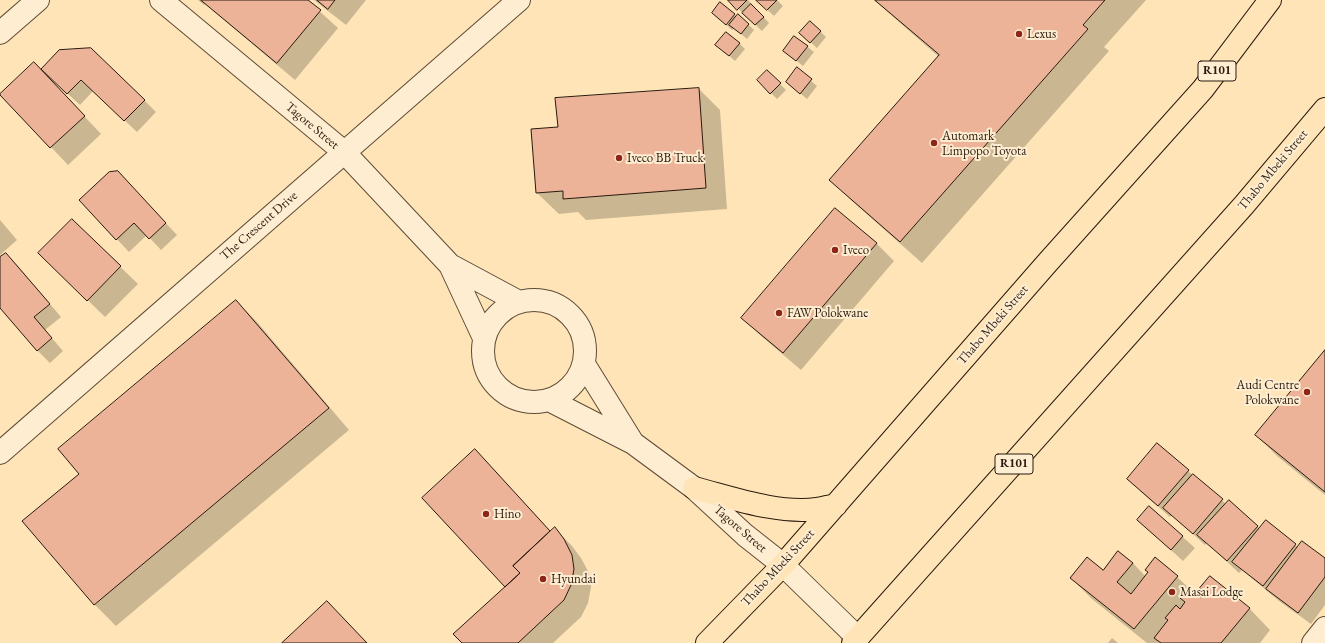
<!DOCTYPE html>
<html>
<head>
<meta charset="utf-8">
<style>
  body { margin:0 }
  canvas { display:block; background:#fee4b7 }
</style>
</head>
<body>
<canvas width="1325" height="643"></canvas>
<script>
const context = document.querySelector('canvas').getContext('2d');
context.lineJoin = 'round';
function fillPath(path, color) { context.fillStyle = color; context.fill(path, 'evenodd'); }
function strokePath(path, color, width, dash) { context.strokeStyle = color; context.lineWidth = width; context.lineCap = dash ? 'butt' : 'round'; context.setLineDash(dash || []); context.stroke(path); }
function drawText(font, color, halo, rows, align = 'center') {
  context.font = font + ' "EB Garamond",serif'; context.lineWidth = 4; context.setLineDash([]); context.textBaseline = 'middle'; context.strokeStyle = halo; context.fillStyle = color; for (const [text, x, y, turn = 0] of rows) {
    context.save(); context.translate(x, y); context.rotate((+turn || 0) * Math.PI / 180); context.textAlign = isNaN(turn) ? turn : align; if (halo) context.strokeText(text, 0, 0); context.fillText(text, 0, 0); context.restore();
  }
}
fillPath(new Path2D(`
  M 198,0 L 307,0 L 338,28 L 295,80 L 205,4 L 204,5 Z
  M 314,0 L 366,0 L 346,25 Z
  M 729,0 L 748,0 L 769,23 L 762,31 Z
  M 757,0 L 777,0 L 783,6 L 774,16 Z
  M 874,0 L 1146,0 L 1104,47 L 1109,51 L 922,263 L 852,201 L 830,180 L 939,57 Z
  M 713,13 L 734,15 L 748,24 L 754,30 L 747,39 L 734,28 L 732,30 Z
  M 820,31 L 826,37 L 817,48 L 807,39 Z
  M 795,37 L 814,52 L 803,66 L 784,51 Z
  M 739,43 L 745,49 L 735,61 L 717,45 Z
  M 59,51 L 144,100 L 156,112 L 137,132 L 93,91 L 80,105 L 54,81 Z
  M 797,69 L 817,86 L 807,99 L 787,82 Z
  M 767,71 L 786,90 L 777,99 L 758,80 Z
  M 51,81 L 101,134 L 68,165 L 1,94 Z
  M 699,89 L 720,110 L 727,209 L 586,220 L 578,212 L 559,214 L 537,193 L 559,128 Z
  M 130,185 L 177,235 L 161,250 L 147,235 L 129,252 L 80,200 Z
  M 835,209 L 877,244 L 894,261 L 801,370 L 760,335 L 743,318 Z
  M 0,220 L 17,240 L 0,255 Z
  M 72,220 L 138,284 L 105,317 L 57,270 Z
  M 6,254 L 18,266 L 61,317 L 45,330 L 63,351 L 50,363 L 38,351 L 0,306 L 0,259 Z
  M 236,301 L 257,322 L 349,430 L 116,626 L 95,605 L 24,521 L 80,474 Z
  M 1325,351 L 1325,495 L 1277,456 L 1256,435 Z
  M 492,468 L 551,532 L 555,529 L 572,546 L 581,558 L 589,573 L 591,587 L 588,603 L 581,617 L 553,643 L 463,643 L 507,587 Z
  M 1188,471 L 1226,504 L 1229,501 L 1260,529 L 1325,559 L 1325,605 L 1311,624 L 1279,601 L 1242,570 L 1239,573 L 1207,543 L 1205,545 L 1172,515 L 1170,517 L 1140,491 Z
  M 1149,507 L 1195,548 L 1183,561 L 1138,520 Z
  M 1119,552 L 1133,563 L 1146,577 L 1177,577 L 1201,599 L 1249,608 L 1270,630 L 1260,643 L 1147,643 L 1092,599 L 1071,578 L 1103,572 Z
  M 327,602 L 367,643 L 283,643 Z
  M 1112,638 L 1118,643 L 1108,643 Z`), '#0003');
const building = new Path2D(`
  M 201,0 L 308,0 L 321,10 L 277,63 Z
  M 317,0 L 335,0 L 328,9 Z
  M 728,0 L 747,0 L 737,10 Z
  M 756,0 L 777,0 L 767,10 Z
  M 875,0 L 1105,0 L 1083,25 L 1088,29 L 900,242 L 829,180 L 939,55 Z
  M 720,2 L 735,14 L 726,25 L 712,13 Z
  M 751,4 L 764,17 L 755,25 L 742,13 Z
  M 738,14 L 749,24 L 741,34 L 729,25 Z
  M 810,21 L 821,31 L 810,43 L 799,33 Z
  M 726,32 L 740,43 L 729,56 L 715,45 Z
  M 794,36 L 808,46 L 796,61 L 783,51 Z
  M 91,48 L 145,100 L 124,121 L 81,80 L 67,94 L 41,69 L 59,50 Z
  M 34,62 L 85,116 L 50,148 L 0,95 L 0,94 Z
  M 797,67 L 812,79 L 800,94 L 786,82 Z
  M 767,70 L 781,83 L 770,94 L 757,80 Z
  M 699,88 L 706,188 L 563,199 L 563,191 L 536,193 L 531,129 L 558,127 L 555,98 Z
  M 118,171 L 166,223 L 149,239 L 134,223 L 116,240 L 79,200 L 109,172 Z
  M 835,208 L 877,243 L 783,353 L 741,318 Z
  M 72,219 L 121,266 L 87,301 L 38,253 Z
  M 6,253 L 50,304 L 34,317 L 52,338 L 37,351 L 0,308 L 0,257 Z
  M 236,300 L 329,408 L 94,605 L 22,521 L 79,474 L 58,449 Z
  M 1325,350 L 1325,492 L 1255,435 Z
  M 1157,443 L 1189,470 L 1158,506 L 1127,479 Z
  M 475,449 L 550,531 L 513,566 L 520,573 L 505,587 L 422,498 Z
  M 1193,474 L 1223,499 L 1193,534 L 1163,508 Z
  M 1229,500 L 1258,526 L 1227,561 L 1197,535 Z
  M 1149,506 L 1183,536 L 1171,550 L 1137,520 Z
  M 1266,520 L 1296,544 L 1263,586 L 1232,562 Z
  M 555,527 L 564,539 L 572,555 L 574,569 L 571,585 L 564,600 L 518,643 L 462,643 L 453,634 L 520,573 L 513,566 Z
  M 1302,541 L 1325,558 L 1325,577 L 1298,613 L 1266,589 Z
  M 1118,551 L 1133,563 L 1117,582 L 1131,594 L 1148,572 L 1145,570 L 1155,557 L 1178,576 L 1134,629 L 1070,578 L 1087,557 L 1103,570 Z
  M 1210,576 L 1250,608 L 1221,643 L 1161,643 L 1154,638 L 1168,620 L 1165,618 L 1176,605 L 1180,609 L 1185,602 L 1180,598 L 1189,587 L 1201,598 L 1205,592 L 1200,588 Z
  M 327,601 L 367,643 L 282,643 Z`);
fillPath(building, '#edb399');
strokePath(building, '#291a0e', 1);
const minor = new Path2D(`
  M 161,0 L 344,152 L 450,265 L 484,338
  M 0,33 L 38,0
  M 450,265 L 519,302
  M483 351a51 51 0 1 1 102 0a51 51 0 1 1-102 0Z
  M 584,364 L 633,443
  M 549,400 L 633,443 L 694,488 L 745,535 L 783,565 L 858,638
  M 0,453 L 519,0
  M 1313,643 L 1325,628`);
const major = new Path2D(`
  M 694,488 C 733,498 777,514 817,509 C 823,508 830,506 836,505
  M 707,643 L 783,565 L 1048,262 L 1203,89 L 1270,0
  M 853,643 L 1244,205 L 1325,109`);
strokePath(minor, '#5e4c38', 24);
strokePath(major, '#291a0e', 24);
strokePath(minor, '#feedd0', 22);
strokePath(major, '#fee4b7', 22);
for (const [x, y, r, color] of [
  [1019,34,4,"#8f2418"],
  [934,143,4,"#8f2418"],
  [619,158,4,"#8f2418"],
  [835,250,4,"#8f2418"],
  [779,313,4,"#8f2418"],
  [1307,392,4,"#8f2418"],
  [486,514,4,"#8f2418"],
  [543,579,4,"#8f2418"],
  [1172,592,4,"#8f2418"]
]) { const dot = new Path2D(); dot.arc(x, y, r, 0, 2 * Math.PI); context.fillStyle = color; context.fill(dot); strokePath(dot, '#feedd0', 1.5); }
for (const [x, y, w] of [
  [1217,71,38],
  [1014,464,38]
]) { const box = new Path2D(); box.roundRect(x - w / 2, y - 10, w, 20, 3); context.fillStyle = '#feedd0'; context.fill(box); strokePath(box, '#291a0e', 1); }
drawText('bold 12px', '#291a0e', null, [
  ["R101",1217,71],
  ["R101",1014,464]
]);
drawText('13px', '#291a0e', '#feedd0', [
  ["Lexus",1027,34],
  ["Automark",942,136],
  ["Limpopo Toyota",942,151],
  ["Iveco BB Truck",627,158],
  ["Iveco",843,250],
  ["FAW Polokwane",787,313],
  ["Audi Centre",1299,385,"right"],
  ["Polokwane",1299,400,"right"],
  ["Hino",494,514],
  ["Hyundai",551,579],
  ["Masai Lodge",1180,592]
], 'left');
drawText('13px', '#291a0e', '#feedd0', [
  ["Tagore Street",312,126,40],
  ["Thabo Mbeki Street",1273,170,-50],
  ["The Crescent Drive",259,226,-41],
  ["Thabo Mbeki Street",993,325,-49],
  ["Tagore Street",740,529,41],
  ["Thabo Mbeki Street",778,568,-47]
]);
</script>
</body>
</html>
